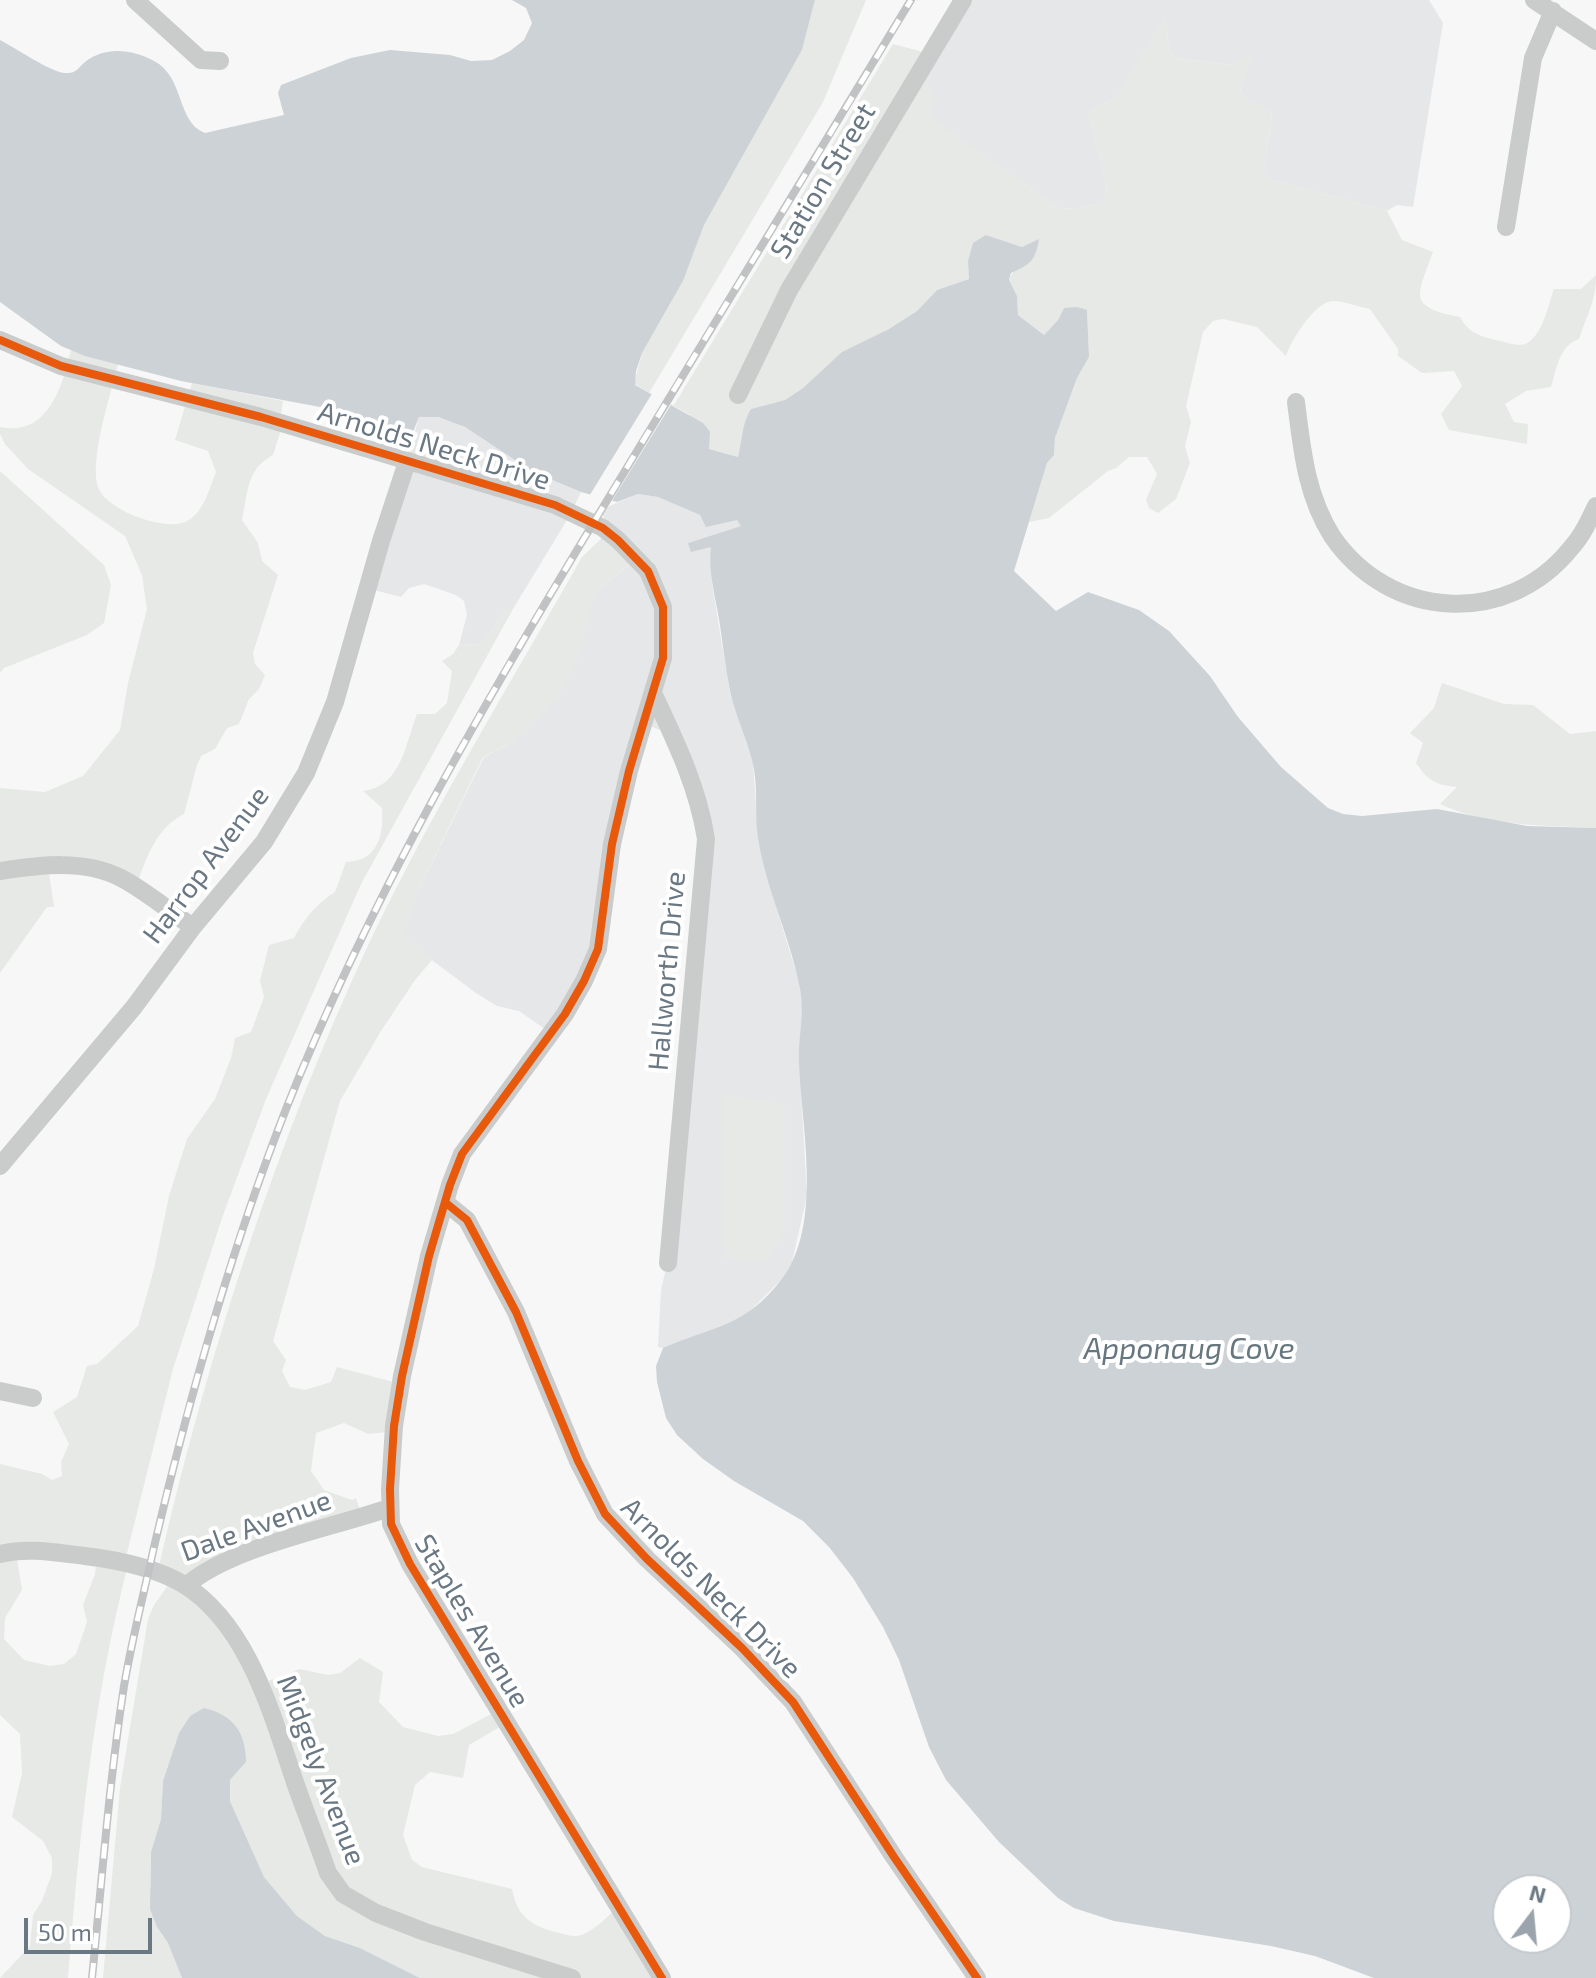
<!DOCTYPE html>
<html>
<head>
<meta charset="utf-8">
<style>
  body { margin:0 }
  #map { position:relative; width:1596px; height:1978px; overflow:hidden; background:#f7f7f7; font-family:"Exo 2",sans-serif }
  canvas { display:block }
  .north { position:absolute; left:1492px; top:1874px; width:80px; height:80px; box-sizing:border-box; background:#fff; border:2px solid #c3c9ce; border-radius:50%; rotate:16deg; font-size:22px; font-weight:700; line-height:32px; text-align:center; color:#6a7884 }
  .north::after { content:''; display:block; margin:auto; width:28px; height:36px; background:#9ba4ac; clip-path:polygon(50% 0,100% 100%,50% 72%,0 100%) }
  .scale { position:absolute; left:24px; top:1918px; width:128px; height:36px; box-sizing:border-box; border:4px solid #6a7884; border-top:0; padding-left:10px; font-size:24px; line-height:28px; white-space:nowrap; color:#6a7884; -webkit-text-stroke:6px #fff; paint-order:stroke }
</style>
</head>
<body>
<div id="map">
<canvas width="1596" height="1978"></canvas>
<div class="north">N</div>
<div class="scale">50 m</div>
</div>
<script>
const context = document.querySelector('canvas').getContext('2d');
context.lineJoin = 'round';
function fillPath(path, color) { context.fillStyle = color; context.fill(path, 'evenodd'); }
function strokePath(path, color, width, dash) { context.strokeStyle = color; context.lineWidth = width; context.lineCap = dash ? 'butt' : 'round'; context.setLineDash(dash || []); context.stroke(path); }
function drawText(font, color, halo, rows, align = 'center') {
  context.font = font + ' "Exo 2",sans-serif'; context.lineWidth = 8; context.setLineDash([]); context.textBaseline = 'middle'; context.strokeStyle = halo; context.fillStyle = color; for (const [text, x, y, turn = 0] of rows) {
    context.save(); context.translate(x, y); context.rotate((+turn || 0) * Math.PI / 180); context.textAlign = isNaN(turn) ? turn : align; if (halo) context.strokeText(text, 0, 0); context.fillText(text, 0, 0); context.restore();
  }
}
fillPath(new Path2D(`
  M 963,0 L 1429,0 L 1443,23 L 1413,207 L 1397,205 L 1387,211 L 1271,180 L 1264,170 L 1272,113 L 1247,100 L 1240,90 L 1252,56 L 1232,65 L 1175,58 L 1170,52 L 1165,18 L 1120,94 L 1089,113 L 1107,187 L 1103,202 L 1076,209 L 1058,208 L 929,118 L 922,71 Z
  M 419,417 L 438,417 L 465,427 L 533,472 L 581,492 L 570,515 L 513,609 L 506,610 L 482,644 L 459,645 L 467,615 L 464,601 L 456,595 L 424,584 L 409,588 L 401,597 L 370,589 Z
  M 638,494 L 658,497 L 700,515 L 738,520 L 742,526 L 688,543 L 711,547 L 712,584 L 730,693 L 753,762 L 758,836 L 765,870 L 800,985 L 804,1021 L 799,1055 L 807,1196 L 792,1262 L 782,1279 L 745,1316 L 713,1331 L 663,1348 L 658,1347 L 661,1290 L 674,1233 L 709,816 L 684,739 L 647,725 L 600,942 L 549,1032 L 519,1011 L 497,1006 L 476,993 L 409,943 L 403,936 L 416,895 L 484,757 L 512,742 L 598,590 L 636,559 L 609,528 L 600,510 Z`), '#e6e7e8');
fillPath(new Path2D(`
  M 815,0 L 866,0 L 823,102 L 649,393 L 674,405 L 893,44 L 931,54 L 923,71 L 933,99 L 930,118 L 1058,208 L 1076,209 L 1103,202 L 1107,187 L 1089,113 L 1120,94 L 1165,17 L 1170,52 L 1175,58 L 1232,65 L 1253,55 L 1240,90 L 1247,100 L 1272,113 L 1264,170 L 1271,180 L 1387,211 L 1402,240 L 1433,252 C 1417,296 1407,307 1460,317 C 1469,333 1478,335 1495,340 C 1503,341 1512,345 1520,345 C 1541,344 1548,305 1554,289 L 1581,289 L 1596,275 C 1596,302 1587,314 1579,339 C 1559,346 1557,368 1551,387 L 1526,391 L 1505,404 L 1514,422 L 1528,424 L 1527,444 L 1449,430 L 1441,414 L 1462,386 L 1454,371 L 1422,373 L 1398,356 L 1398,349 L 1370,309 C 1358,307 1345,301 1333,301 C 1315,301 1291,341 1286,356 L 1257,327 L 1223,319 L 1213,321 L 1203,332 L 1186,406 L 1191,422 L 1185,446 L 1190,463 L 1176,499 L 1158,513 L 1149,508 L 1146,500 L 1157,474 L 1147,457 L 1129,457 L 1116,468 L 1108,471 L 1049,518 L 1029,522 L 1047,463 L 1054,455 L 1055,438 L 1077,378 L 1089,357 L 1087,310 L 1064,308 L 1058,320 L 1044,335 L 1018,315 L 1017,296 L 1009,281 C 1014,263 1035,259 1038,240 L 1022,247 L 986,235 L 968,261 L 969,279 L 937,290 L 917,311 L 889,329 L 843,352 L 803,388 L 785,400 L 751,409 C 742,422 742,441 738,457 L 709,449 L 690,415 L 634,384 L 642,353 L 683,281 L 704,225 L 802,50 Z
  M 71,350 L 118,364 C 111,394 89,459 98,487 C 105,510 169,534 189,520 C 205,509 209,489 216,472 L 208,451 L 175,440 L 192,383 L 283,401 L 280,421 L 283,423 L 273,455 C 246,469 248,493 242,520 L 258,543 L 262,561 L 278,575 L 253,653 L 255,664 L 265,675 L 259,689 L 249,699 L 239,724 L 227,728 L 215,749 L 201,756 L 197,765 L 184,814 C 156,828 147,857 137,884 L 48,866 L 54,907 L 47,907 L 0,973 L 0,788 L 45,792 L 83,776 L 120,730 L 128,683 L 147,609 L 142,575 L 125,536 L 28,469 L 5,444 L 0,434 L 0,427 C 48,437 62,387 71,350 Z
  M 0,471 L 104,565 L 111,585 L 104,623 L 87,635 L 4,668 L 0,673 Z
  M 606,534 L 637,558 L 598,590 L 591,604 L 578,659 L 559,697 L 512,742 L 483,757 L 416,895 L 404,936 L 432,960 L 415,980 L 381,1031 L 340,1101 L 273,1341 L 286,1360 L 282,1371 L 290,1387 L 305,1390 L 331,1382 L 337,1367 L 401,1384 L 396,1431 L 368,1434 L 344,1423 L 316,1433 L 311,1471 L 324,1490 L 352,1500 L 356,1498 L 362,1516 L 194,1577 L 263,1683 L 300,1669 L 328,1675 L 340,1673 L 360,1658 L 383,1672 L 379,1702 L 403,1727 L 438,1736 L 453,1734 L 499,1710 L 505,1724 L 469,1745 L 463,1778 L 430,1772 L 415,1785 L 403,1835 L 412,1860 L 422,1867 L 512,1889 C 517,1917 533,1927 559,1933 C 568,1935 575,1938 584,1934 C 597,1928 609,1915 619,1906 L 664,1978 L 420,1978 L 360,1948 L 325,1936 L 297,1916 L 264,1877 L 230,1801 L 230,1780 L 246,1762 L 190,1716 L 179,1733 L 163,1781 L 161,1819 L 151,1852 L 150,1886 L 157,1927 L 168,1943 L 182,1978 L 103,1978 L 120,1788 L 148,1619 L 154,1605 L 172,1580 L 158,1572 L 162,1553 C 210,1348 276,1145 364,954 C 428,817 508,688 582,557 Z
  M 513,609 L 361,884 L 266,1099 L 222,1218 L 173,1369 L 125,1561 L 128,1565 C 93,1700 79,1839 68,1978 L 0,1978 L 30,1946 L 33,1915 L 42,1901 L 52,1873 L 52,1858 L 43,1841 L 12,1817 L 22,1773 L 20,1734 L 0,1715 L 0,1464 L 42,1474 L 52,1480 L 62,1476 L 61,1462 L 69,1444 L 53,1412 L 77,1397 L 87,1366 L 97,1364 L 138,1326 L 154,1269 L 169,1196 L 187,1139 L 215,1099 L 231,1058 L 235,1038 L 251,1032 L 264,997 L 260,981 L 269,945 L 294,938 C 304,919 317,903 335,892 L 346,862 C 377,861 384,837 382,808 L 363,791 C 401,787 405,745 417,714 L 435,714 L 447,703 L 452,671 L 442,661 L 453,654 L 459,645 L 482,644 L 506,610 ZM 16,1552 L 97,1557 L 95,1574 L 83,1605 L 87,1622 L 76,1654 L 64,1664 L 50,1666 L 24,1660 L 4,1639 L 5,1618 L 22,1590 Z
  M 1442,683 L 1504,704 L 1533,705 L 1570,734 L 1596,731 L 1596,828 C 1544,825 1489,827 1440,804 L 1457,787 C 1436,785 1428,781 1416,763 L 1423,743 L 1410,733 L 1434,708 Z
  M 722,1095 L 785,1104 L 785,1231 L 767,1259 L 725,1259 Z`), '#e6e9e5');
fillPath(new Path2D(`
  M 512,0 L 815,0 L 802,50 L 704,225 L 683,281 L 642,353 L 636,371 L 635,385 L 703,423 L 710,432 L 709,449 L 738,457 C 742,441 742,422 751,409 L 785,400 L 803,388 L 842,352 L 889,329 L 917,311 L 937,290 L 969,279 L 968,261 L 973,243 L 986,235 L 1022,247 L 1039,239 C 1035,261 1031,264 1011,273 L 1009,280 L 1017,296 L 1018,315 L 1044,335 L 1058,320 L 1064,308 L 1077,307 L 1087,310 L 1089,357 L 1077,378 L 1055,438 L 1054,455 L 1047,463 L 1014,571 L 1056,611 L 1088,592 L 1139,610 L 1169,631 L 1210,676 L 1238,717 L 1281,767 L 1328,808 L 1343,814 L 1362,816 L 1437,809 L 1527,826 L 1596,828 L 1596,1978 L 1374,1978 L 1315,1956 L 1271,1946 L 1114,1921 L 1074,1908 L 1058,1898 L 999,1842 L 946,1780 L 929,1747 L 899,1660 L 883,1627 L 853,1578 L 829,1547 L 803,1521 L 734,1481 L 703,1459 L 677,1435 L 666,1418 L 657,1382 L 656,1366 L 663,1348 C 713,1326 744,1328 781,1280 C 824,1225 801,1126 799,1062 C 798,1033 806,1014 799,984 C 789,934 766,889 758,838 C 754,813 759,785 752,760 C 746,737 735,714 730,691 C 725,667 723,643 719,619 C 715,595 708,572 711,547 L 691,552 L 688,543 L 741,526 L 737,520 L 706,527 L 700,515 L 658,497 L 638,494 L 617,502 L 581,492 L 533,472 L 465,427 L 438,417 L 419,417 L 413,432 L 406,434 L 336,410 L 181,381 L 85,356 L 61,346 L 0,302 L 0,40 C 14,47 52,73 65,73 C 76,74 78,68 85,62 C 105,46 132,49 154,61 C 185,77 176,122 205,133 L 284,115 L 278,93 L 281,85 L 351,58 L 390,50 L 450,55 L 471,61 L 492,60 L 510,51 L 524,40 L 532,23 L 526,8 ZM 1508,1890 L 1556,1890 L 1556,1938 L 1508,1938 Z
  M 204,1708 C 233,1715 246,1732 246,1762 L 230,1780 L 230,1801 L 264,1877 L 297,1916 L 325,1936 L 360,1948 L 420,1978 L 182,1978 L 168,1943 L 157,1927 L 150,1909 L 151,1852 L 161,1819 L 163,1781 L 179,1733 L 190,1716 Z`), '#ccd2d5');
fillPath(new Path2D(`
  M 653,392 L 672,403 L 610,504 L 588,498 Z`), '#f7f7f7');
strokePath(new Path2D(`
  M 135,0 L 201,60 L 220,61
  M 1534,0 L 1596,41
  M 1506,227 L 1533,58 L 1553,11
  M 0,340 L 61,366 L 261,417 L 555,505 L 603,528 L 618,540 L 648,571 L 663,607 L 663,658 L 629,771 L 612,844 L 598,949 L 584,981 L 565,1014 L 462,1154 L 450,1185 L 429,1256 L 402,1376 L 394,1426 L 390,1489 L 391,1524 L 410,1564 L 662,1978
  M 738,395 L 789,290 L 963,0
  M 1296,402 C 1302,449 1306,495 1332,536 C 1389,620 1507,628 1571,548 C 1582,536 1589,521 1596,506
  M 653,693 C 675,740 698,787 706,839 L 668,1263
  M 0,871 C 40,865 84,859 121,878 C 146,891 169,911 193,927
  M 0,1166 L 134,1007 L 193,927 L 264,842 L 306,773 L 335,702 L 381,541 L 407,462
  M 446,1203 L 467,1220 L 516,1312 L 578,1461 L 605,1514 L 647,1559 L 742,1648 L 793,1702 L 894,1857 L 977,1978
  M 0,1391 L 33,1398
  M 0,1554 C 28,1547 57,1553 85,1556 C 118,1560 154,1567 183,1584 C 250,1625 273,1719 297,1788 C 307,1816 318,1844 328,1873 L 343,1894 L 376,1913 L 425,1932 L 572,1978
  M 186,1586 C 230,1547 332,1528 389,1508`), '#cacccc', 18);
const rail = new Path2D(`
  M 92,1978 C 102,1880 109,1783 124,1686 C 132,1639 144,1593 154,1547 C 189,1398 230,1252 286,1109 C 369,900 483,705 600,512 C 703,341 808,171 911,0`);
strokePath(rail, '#c1c2c3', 8);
strokePath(rail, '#fff', 5, [15]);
strokePath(new Path2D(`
  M 0,340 L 61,366 L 261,417 L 555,505 L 603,528 L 618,540 L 648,571 L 663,607 L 663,658 L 629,771 L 612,844 L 598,949 L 584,981 L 565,1014 L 462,1154 L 450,1185 L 429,1256 L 402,1376 L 394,1426 L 390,1489 L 391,1524 L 410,1564 L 662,1978
  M 446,1203 L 467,1220 L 516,1312 L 578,1461 L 605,1514 L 647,1559 L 742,1648 L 793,1702 L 894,1857 L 977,1978`), '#e8590c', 8);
drawText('28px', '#6a7884', '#fff', [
  ["Station Street",823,181,-59],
  ["Arnolds Neck Drive",434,446,17],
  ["Harrop Avenue",206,865,-53],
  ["Hallworth Drive",667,971,-85],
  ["Dale Avenue",256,1526,-20],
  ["Arnolds Neck Drive",711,1588,45],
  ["Staples Avenue",472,1621,59],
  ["Midgely Avenue",321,1770,69]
]);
drawText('italic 30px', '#66777f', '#fff', [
  ["Apponaug Cove",1189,1349]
]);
</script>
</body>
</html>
